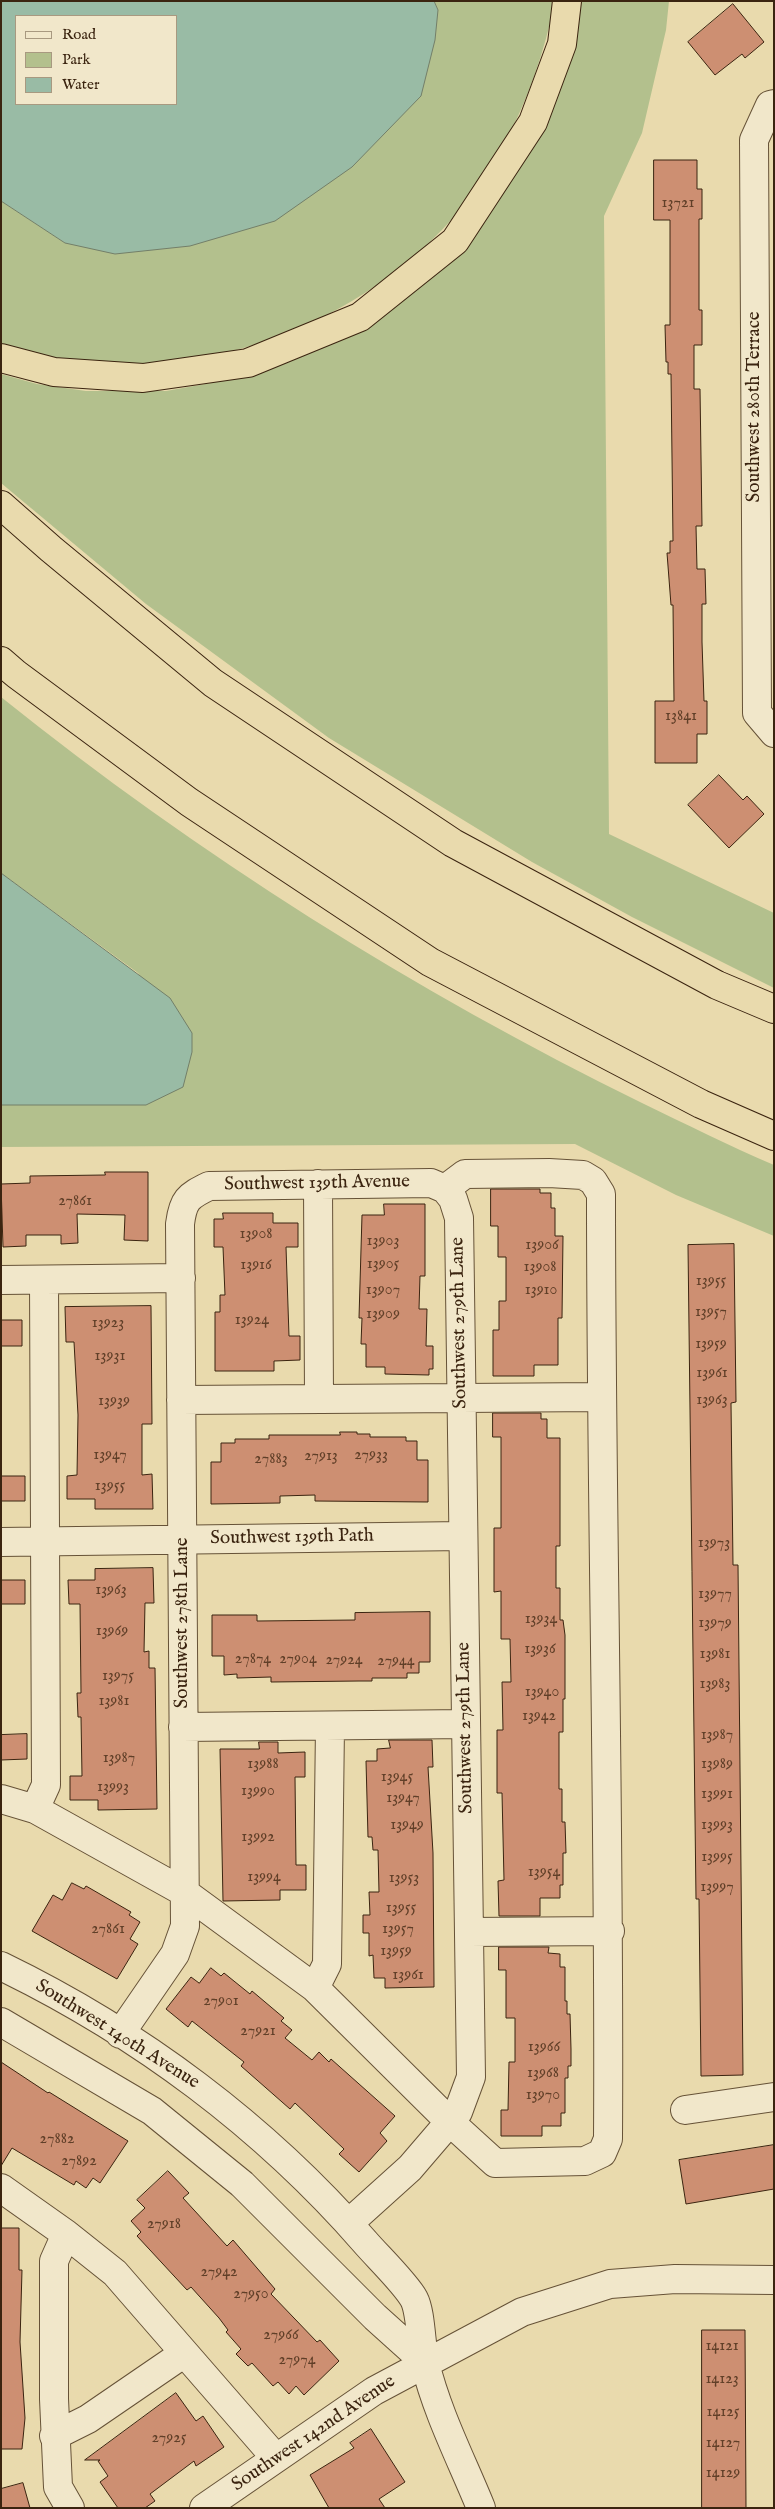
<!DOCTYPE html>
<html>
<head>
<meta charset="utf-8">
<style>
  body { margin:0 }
  #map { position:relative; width:775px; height:2509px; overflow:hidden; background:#e9daad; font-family:"IM FELL English",serif }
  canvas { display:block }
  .frame { position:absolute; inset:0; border:2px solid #3b2410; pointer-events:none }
  .legend { position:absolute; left:15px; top:15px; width:162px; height:90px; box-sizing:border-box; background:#f1e7ca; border:1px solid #a89980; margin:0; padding:6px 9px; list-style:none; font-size:15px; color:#3b2410 }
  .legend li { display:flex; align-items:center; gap:10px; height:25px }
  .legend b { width:25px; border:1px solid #a89980 }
</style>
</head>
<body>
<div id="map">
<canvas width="775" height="2509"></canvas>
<div class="frame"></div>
<ul class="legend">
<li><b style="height:6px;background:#f1e7ca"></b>Road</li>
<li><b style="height:14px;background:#b3c08d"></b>Park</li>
<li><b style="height:14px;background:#99bba5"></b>Water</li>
</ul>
</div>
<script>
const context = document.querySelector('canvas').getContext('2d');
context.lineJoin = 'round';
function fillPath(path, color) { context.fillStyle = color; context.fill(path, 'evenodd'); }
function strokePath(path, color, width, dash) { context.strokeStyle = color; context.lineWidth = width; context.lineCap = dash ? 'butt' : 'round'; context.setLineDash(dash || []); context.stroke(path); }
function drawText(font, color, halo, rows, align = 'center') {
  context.font = font + ' "IM FELL English",serif'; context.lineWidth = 5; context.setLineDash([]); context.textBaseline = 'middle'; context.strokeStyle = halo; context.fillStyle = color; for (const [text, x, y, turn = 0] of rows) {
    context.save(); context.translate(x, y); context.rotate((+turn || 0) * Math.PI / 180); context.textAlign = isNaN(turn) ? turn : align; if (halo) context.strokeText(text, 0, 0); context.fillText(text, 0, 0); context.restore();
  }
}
fillPath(new Path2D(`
  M 434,1 L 555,1 C 544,54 527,103 501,150 C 423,292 253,375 94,365 C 62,362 32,353 1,345 L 1,201 L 65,243 L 438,10 Z
  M 579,1 L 669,1 L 666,30 L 642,133 L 604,216 L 609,834 L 774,913 L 774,988 L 632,917 L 532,862 L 329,738 L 146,604 L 1,483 L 1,374 L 37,384 L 86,391 L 166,391 L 211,383 L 260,370 L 303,355 L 501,195 L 523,163 L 541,127 Z
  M 1,697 C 199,856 414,991 642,1103 C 686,1124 729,1146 774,1165 L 774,1236 L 676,1195 L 575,1144 L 1,1147 L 1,1105 L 146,1105 L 192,1052 L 138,973 L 1,873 Z`), '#b3c08d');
const water = new Path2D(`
  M 1,1 L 434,1 L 438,10 L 435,40 L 421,96 L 352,167 L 275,221 L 190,246 L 115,254 L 65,243 L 1,201 ZM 16,16 L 176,16 L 176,104 L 16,104 Z
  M 1,873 L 170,998 L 192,1033 L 192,1052 L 183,1087 L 146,1105 L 1,1105 Z`);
fillPath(water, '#99bba5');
strokePath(water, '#737f69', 1);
const building = new Path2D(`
  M 733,4 L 764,42 L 745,58 L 742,54 L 715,75 L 688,42 Z
  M 654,160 L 697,160 L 697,189 L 702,189 L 702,219 L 699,219 L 699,310 L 702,310 L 702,345 L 694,345 L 694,389 L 700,389 L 702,526 L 696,526 L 697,569 L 705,569 L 706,604 L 702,604 L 702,642 L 704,701 L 707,701 L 707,734 L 697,734 L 697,763 L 655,763 L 655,701 L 674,701 L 673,605 L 671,605 L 667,553 L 670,553 L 670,541 L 673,541 L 671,374 L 668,374 L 668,362 L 666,362 L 665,325 L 670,325 L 670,220 L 654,220 Z
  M 719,775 L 743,800 L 747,796 L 764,814 L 729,848 L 688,805 Z
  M 105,1172 L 148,1172 L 148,1241 L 124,1240 L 125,1215 L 77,1214 L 78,1243 L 61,1244 L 61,1235 L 26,1235 L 26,1246 L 3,1247 L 1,1184 L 30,1183 L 30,1176 L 105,1175 Z
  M 491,1189 L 540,1189 L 540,1193 L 551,1193 L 551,1208 L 555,1208 L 555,1236 L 563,1236 L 562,1318 L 558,1318 L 558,1365 L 534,1365 L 534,1376 L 493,1376 L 493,1330 L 499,1330 L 499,1301 L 506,1301 L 506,1257 L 498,1257 L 498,1226 L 491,1226 Z
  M 384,1204 L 425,1204 L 425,1276 L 420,1276 L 419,1309 L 427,1309 L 426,1346 L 433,1346 L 433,1369 L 429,1369 L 429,1375 L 385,1374 L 385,1367 L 366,1367 L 366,1344 L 361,1344 L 362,1318 L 359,1318 L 362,1215 L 384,1215 Z
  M 223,1213 L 273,1213 L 273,1223 L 298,1223 L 298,1247 L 286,1247 L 289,1336 L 300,1336 L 300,1360 L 274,1361 L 274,1371 L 215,1371 L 215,1312 L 220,1312 L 220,1295 L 225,1295 L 223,1247 L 214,1247 L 214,1219 L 223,1219 Z
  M 734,1244 L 736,1402 L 731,1403 L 733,1565 L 738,1565 L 743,2075 L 701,2076 L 699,1899 L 696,1899 L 688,1245 Z
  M 151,1306 L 152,1424 L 142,1424 L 142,1475 L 152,1474 L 153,1509 L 95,1509 L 95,1499 L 67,1499 L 67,1476 L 77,1475 L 78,1415 L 74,1342 L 66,1342 L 65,1307 Z
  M 1,1320 L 22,1320 L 22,1346 L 1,1346 Z
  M 493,1413 L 541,1413 L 541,1419 L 547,1419 L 547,1438 L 560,1438 L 560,1546 L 556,1546 L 556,1588 L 560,1588 L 560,1620 L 563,1620 L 565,1635 L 565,1699 L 563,1699 L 563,1732 L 559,1732 L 559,1789 L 562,1789 L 562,1822 L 565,1822 L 566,1853 L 563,1853 L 563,1885 L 560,1885 L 560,1898 L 540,1898 L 540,1916 L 499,1916 L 498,1881 L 504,1880 L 502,1793 L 497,1793 L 497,1730 L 503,1730 L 502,1682 L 511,1682 L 510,1639 L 501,1639 L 501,1591 L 494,1592 L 494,1528 L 501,1528 L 501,1437 L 493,1437 Z
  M 340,1432 L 357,1432 L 357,1434 L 370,1434 L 370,1437 L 406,1437 L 406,1441 L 417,1441 L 417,1460 L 428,1460 L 428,1502 L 315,1501 L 315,1495 L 280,1496 L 280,1503 L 211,1504 L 211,1462 L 221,1462 L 221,1443 L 235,1443 L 235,1439 L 269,1439 L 269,1435 L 340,1435 Z
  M 1,1476 L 25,1476 L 25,1501 L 1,1501 Z
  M 153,1568 L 154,1603 L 145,1603 L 144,1652 L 149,1651 L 149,1668 L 155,1668 L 157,1809 L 98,1810 L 98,1800 L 70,1800 L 70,1776 L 82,1776 L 81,1717 L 78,1717 L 77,1693 L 81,1693 L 80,1604 L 69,1604 L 68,1580 L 95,1580 L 95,1569 Z
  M 1,1580 L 25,1580 L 25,1604 L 1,1604 Z
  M 430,1612 L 430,1662 L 419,1662 L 419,1673 L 407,1673 L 407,1678 L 372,1678 L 372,1681 L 359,1681 L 271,1682 L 271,1677 L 237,1678 L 237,1674 L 224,1675 L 224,1656 L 212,1656 L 212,1615 L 257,1615 L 257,1621 L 355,1620 L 355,1613 Z
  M 27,1734 L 27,1759 L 1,1760 L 1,1735 Z
  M 389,1740 L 432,1740 L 433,1767 L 428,1767 L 433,1853 L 434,1987 L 385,1988 L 385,1978 L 374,1978 L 373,1955 L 369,1956 L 369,1933 L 363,1933 L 363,1915 L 370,1915 L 369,1892 L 379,1892 L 378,1850 L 373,1850 L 372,1837 L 368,1837 L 366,1761 L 377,1761 L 377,1749 L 390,1748 Z
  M 259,1742 L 278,1742 L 278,1753 L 305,1752 L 305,1777 L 295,1777 L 296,1865 L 306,1865 L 306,1890 L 280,1890 L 280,1900 L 223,1901 L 220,1749 L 259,1749 Z
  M 72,1883 L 84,1889 L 86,1886 L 131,1912 L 129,1915 L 140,1922 L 130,1939 L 138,1944 L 117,1979 L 32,1931 L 53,1895 L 62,1900 Z
  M 499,1947 L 549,1947 L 548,1953 L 560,1954 L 560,1967 L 565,1967 L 565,2001 L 567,2001 L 567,2014 L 570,2014 L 571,2049 L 571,2066 L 568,2066 L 568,2078 L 565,2078 L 565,2113 L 561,2113 L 561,2126 L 542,2126 L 542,2136 L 501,2136 L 501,2110 L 508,2110 L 509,2062 L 515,2062 L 515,2018 L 506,2018 L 506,1970 L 499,1970 Z
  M 211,1968 L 221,1976 L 224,1973 L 250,1994 L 252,1991 L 284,2018 L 281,2021 L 292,2030 L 285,2038 L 312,2060 L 319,2052 L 329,2062 L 331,2059 L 395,2116 L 380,2133 L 387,2141 L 359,2172 L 339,2154 L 344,2149 L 295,2103 L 290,2109 L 241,2066 L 244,2062 L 192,2021 L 188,2027 L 166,2009 L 191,1977 L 199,1983 Z
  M 1,2062 L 48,2093 L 49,2092 L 128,2141 L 100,2183 L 93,2178 L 86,2188 L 76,2181 L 74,2185 L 12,2148 L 1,2166 Z
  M 774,2145 L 774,2189 L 686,2204 L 679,2160 Z
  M 168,2171 L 189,2193 L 183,2198 L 227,2246 L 233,2240 L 275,2289 L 271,2294 L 317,2342 L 320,2340 L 339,2361 L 304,2395 L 296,2386 L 289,2394 L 278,2382 L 273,2386 L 252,2363 L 248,2366 L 236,2354 L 241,2349 L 226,2332 L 228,2330 L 219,2318 L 191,2287 L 187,2290 L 137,2236 L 141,2232 L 131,2221 L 145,2208 L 137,2200 Z
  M 1,2228 L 19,2228 L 19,2270 L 22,2270 L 20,2342 L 25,2418 L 22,2449 L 1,2449 Z
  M 702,2330 L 745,2330 L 746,2508 L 702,2508 Z
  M 176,2393 L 196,2421 L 203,2416 L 224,2447 L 196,2466 L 194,2461 L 150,2494 L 155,2501 L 145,2508 L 118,2508 L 100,2482 L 108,2476 L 98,2461 L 100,2460 L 85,2460 Z
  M 371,2429 L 405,2482 L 379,2499 L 385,2508 L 329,2508 L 310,2475 L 354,2448 L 350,2443 Z
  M 23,2483 L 30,2508 L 1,2508 L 1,2489 Z`);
fillPath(building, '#cd8f72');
strokePath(building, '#3b2410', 1);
const minor = new Path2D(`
  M 774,104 L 770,105 L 754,140 L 757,713 L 774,733
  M 318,1184 L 319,1399
  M 1,1280 L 181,1278
  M 181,1400 L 601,1397
  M 1,1542 L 463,1536
  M 183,1727 L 466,1724
  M 1,1799 L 35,1809 L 184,1892 L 315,1988 L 450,2122 L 495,2163 L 585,2161 L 602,2153 L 608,2139 C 610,1824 601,1509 601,1194 L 593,1181 L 583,1175 L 549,1173 L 465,1174 L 445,1189
  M 35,1809 L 46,1785 L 44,1280
  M 469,1932 L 610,1931
  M 1,1966 C 139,2033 264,2126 365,2242 C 377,2256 406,2284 414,2299 C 421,2312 421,2347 425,2363 C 437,2413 462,2461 481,2508
  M 315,1988 L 327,1964 L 330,1726
  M 1,2022 L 152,2111 L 242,2184 L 375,2317 L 425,2362
  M 120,2034 L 175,1954 L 185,1926 L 180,1224 C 183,1200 188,1196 209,1186 L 431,1183 L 445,1189
  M 685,2110 L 774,2097
  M 1,2188 L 66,2234 L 115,2273 L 275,2457
  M 349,2223 L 410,2168 L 458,2112 L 471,2077 L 459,1218 L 453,1199 L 445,1189
  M 66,2234 L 54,2261 L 54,2399 L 58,2487 L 70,2508
  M 54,2436 L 88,2419 L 183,2354
  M 204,2508 L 374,2391 L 522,2312 L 610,2284 L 675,2279 L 774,2280`);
const highway = new Path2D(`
  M 1,358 L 54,372 L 143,378 L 248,363 L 360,317 L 455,241 L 533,122 L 562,44 L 567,1
  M 1,505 L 51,549 L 213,683 L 453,843 L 717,985 L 774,1009
  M 1,661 L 16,674 L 189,802 L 430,962 L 701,1104 L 774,1136`);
strokePath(minor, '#665237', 30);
strokePath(highway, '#3b2410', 30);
strokePath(minor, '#f1e7ca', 28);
strokePath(highway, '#e9daad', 28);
drawText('16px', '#603f28', null, [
  ["13721",678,204],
  ["13841",681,717],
  ["27861",75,1202],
  ["13908",256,1235],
  ["13903",383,1242],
  ["13906",542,1246],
  ["13905",383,1265],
  ["13916",256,1266],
  ["13908",540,1268],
  ["13955",711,1282],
  ["13907",383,1291],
  ["13910",541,1291],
  ["13957",711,1313],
  ["13909",383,1315],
  ["13924",252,1321],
  ["13923",108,1324],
  ["13959",711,1345],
  ["13931",110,1357],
  ["13961",712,1374],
  ["13963",712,1401],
  ["13939",114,1402],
  ["13947",110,1456],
  ["27933",371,1456],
  ["27913",321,1457],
  ["27883",271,1460],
  ["13955",110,1487],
  ["13973",714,1544],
  ["13963",111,1591],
  ["13977",715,1595],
  ["13934",541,1620],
  ["13979",715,1624],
  ["13969",112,1632],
  ["13936",540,1650],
  ["13981",715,1655],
  ["27874",253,1660],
  ["27904",298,1660],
  ["27924",344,1661],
  ["27944",396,1662],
  ["13975",118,1677],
  ["13983",715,1685],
  ["13940",542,1693],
  ["13981",114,1702],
  ["13942",539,1717],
  ["13987",717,1736],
  ["13987",119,1759],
  ["13988",263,1765],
  ["13989",717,1765],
  ["13945",397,1778],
  ["13993",113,1788],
  ["13990",258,1792],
  ["13991",717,1795],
  ["13947",403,1799],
  ["13949",407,1826],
  ["13993",717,1826],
  ["13992",258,1838],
  ["13995",717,1858],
  ["13954",544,1873],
  ["13994",264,1878],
  ["13953",404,1879],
  ["13997",717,1888],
  ["13955",401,1909],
  ["27861",108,1930],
  ["13957",398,1930],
  ["13959",396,1952],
  ["13961",408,1976],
  ["27901",221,2002],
  ["27921",258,2032],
  ["13966",544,2048],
  ["13968",543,2074],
  ["13970",543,2096],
  ["27882",57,2140],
  ["27892",79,2162],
  ["27918",164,2225],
  ["27942",219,2273],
  ["27950",251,2295],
  ["27966",281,2336],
  ["14121",722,2347],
  ["27974",297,2361],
  ["14123",722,2380],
  ["14125",723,2413],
  ["27925",169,2439],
  ["14127",723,2444],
  ["14129",723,2474]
]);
drawText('19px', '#3b2410', '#f1e7ca', [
  ["Southwest 280th Terrace",755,407,-90],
  ["Southwest 139th Avenue",317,1184,-1],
  ["Southwest 279th Lane",460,1323,-91],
  ["Southwest 139th Path",292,1538,-1],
  ["Southwest 278th Lane",183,1623,-90],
  ["Southwest 279th Lane",466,1728,-91],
  ["Southwest 140th Avenue",117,2035,32],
  ["Southwest 142nd Avenue",314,2434,-34]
]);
</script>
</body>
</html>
